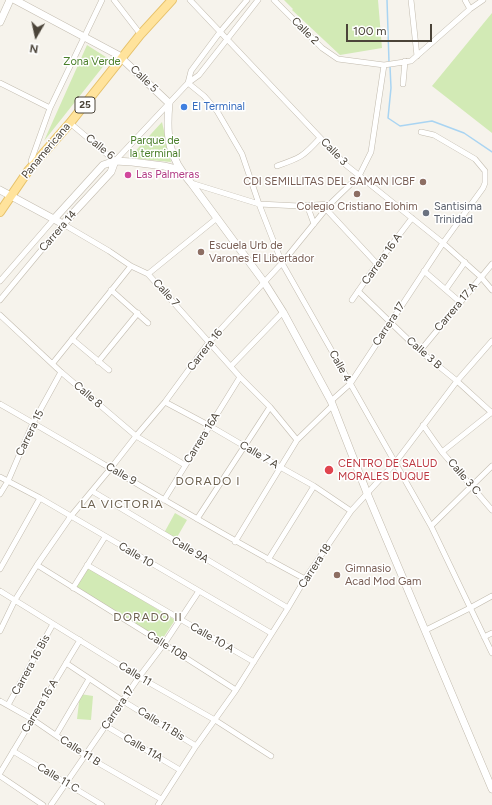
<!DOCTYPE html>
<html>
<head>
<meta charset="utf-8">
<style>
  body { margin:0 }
  #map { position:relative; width:492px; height:805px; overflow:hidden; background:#f6f3ec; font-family:Figtree,sans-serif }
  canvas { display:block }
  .north { position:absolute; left:16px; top:16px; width:40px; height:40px; -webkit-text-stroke:3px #fff; paint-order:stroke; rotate:189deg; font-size:11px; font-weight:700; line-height:16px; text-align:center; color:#4b4439 }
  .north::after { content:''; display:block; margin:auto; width:14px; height:18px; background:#4b4439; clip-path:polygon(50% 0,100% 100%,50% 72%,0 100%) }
  .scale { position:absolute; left:346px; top:24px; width:86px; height:18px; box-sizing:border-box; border:2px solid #4b4439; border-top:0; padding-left:5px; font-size:12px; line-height:14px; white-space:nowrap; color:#4b4439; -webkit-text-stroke:3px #fff; paint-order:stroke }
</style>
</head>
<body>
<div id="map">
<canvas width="492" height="805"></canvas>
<div class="north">N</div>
<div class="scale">100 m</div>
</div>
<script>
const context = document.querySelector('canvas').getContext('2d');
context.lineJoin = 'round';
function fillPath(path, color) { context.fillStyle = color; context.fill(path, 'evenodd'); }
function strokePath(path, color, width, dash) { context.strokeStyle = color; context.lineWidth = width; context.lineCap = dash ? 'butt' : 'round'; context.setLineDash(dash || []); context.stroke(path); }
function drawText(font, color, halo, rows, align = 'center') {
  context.font = font + ' Figtree,sans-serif'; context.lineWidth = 3; context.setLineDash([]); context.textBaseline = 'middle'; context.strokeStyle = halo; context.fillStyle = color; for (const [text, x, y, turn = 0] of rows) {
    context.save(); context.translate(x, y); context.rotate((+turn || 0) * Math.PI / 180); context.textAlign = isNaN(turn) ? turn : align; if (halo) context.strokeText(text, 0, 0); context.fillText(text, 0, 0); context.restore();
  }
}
fillPath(new Path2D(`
  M 284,0 L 378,0 L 382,48 L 340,55 L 292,10 L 293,9 Z
  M 492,13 L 492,133 L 432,86 Z
  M 87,45 L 109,59 L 44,141 Z
  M 162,122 L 171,162 L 129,158 Z
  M 175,513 L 187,520 L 176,539 L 164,533 Z
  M 88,567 L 175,620 L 161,641 L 76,587 Z
  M 80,694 L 93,696 L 91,720 L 77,719 Z`), '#d2eab5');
strokePath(new Path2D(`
  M 387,0 L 389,62
  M 390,66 L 391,88 L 388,118 L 400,126 L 432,121 L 464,133 L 492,152`), '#a9d4f2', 1.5);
const minor = new Path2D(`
  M 114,0 L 138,31
  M 190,0 L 346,165 L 443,243 L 481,277 L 492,290
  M 274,0 L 322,48 L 338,59 L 384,65 L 411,61 L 470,9 L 483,0
  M 411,0 L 417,56
  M 465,0 L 470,9
  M 0,83 L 50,108
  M 188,83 L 204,96 L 217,111 L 242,154 L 259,204 L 282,263 L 431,526 L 492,653
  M 188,83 L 191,71 L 220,32 L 247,0
  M 403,84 L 405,61
  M 70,123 L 115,161 L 188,83 L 199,75 L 258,0
  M 31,161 L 50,108 L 102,0
  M 277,166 C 300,158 303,157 320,138
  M 191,183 L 259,204 L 299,206 L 330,204
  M 307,205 L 314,224
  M 326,209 L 377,264
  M 424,271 L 460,302
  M 148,274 L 217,218
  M 0,281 L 54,219
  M 446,289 L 465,262
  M 111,290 L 148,323
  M 358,291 L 420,351 L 457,381 L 492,413
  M 0,300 L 63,224 L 109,251 L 131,266 L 148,274 L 240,377 L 270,407 L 297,440
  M 352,300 L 377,264 L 412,218
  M 0,315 L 61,372 L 136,436 L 185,465
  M 72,339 L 109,370
  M 420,351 L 492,264
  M 98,362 L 138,313
  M 53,363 L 131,266
  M 231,366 L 283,312
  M 331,401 L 350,384 L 443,243 L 483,188 L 485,183 L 485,171 L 475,159 L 434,135 L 421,132
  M 165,402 L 210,426 L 280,467 L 314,486 L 351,511
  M 0,404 C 102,462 201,524 305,579
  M 423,425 L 442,452 L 492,510
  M 442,452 L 492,412
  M 0,477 L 40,498 L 271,633
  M 92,491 L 288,608
  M 0,494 L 8,481 L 33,423 L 61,372
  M 164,500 L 240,377
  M 197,519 L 270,407
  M 431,526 L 492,466
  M 235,542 L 297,440 L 332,406
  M 268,560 L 314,486
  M 37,565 L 164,644 L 236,690
  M 87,565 L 254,662
  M 0,569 L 40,498
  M 73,588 L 105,537
  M 0,591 L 139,677 L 215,720 L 271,756
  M 426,630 L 470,608 L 492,596
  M 0,631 L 15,600 L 37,565 L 71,516 L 111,468 L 136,436 L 165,402 L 209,342 L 282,263 L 330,204 L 359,176 L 371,152 L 384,65
  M 484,637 L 492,633
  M 66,663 L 123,701 L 196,746
  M 0,701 L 32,719 L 86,756 L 161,799
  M 8,705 L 53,624
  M 106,726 L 180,770
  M 56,735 L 89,679
  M 13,751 L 102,805
  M 0,773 L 80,640
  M 0,776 L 43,805
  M 51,805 L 139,677 L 164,644 L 199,591
  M 158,805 L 196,746 L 236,690 L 288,608 L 305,579 L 351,511 L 395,463 L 457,381 L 492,341`);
const tertiary = new Path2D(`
  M 15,0 L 118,55 L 169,103 C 166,137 168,157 191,183 L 264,282 L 283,312 L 331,401 L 367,493 L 492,789
  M 0,22 L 10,0
  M 0,190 L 63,224 L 111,172 L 115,161
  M 54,219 L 103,165 L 115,161 L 132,162 L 164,166 L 180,170`);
const primary = new Path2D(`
  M 0,212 L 28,171 L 70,123 L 140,35 L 172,0`);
strokePath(minor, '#c2bbae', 6);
strokePath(tertiary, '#c2bbae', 8);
strokePath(primary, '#e6c16a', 10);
strokePath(minor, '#fff', 5);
strokePath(tertiary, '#fff', 7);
strokePath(primary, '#ffe39c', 8);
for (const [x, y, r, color] of [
  [184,107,4,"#3f7fe0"],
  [128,175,4,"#d1479c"],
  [423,182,4,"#8d6e63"],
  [357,194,4,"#8d6e63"],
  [426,213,4,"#6b7280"],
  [201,252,4,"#8d6e63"],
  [329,470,5,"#e0444e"],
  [337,575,4,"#8d6e63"]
]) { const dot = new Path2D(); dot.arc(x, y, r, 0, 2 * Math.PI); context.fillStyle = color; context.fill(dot); strokePath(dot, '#fff', 1.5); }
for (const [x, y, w] of [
  [85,105,20]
]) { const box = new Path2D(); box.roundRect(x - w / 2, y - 8, w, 16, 3); context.fillStyle = '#fff'; context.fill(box); strokePath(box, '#4b4439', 1); }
drawText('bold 10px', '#4b4439', null, [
  ["25",85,105]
]);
drawText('11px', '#4b4439', '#fff', [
  ["Calle 2",305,31,45],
  ["Calle 5",144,79,44],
  ["Calle 6",100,147,39],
  ["Panamericana",46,151,-50],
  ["Calle 3",334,152,46],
  ["Carrera 14",58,231,-49],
  ["Carrera 16 A",382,259,-54],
  ["Calle 7",166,293,48],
  ["Carrera 17 A",456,307,-50],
  ["Carrera 17",389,324,-57],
  ["Carrera 16",205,350,-52],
  ["Calle 3 B",424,353,41],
  ["Calle 4",340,366,61],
  ["Calle 8",88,395,41],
  ["Carrera 15",30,433,-64],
  ["Carrera 16A",202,438,-58],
  ["Calle 7 A",259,455,31],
  ["Calle 9",121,474,30],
  ["Calle 3 C",464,477,49],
  ["Calle 9A",190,550,31],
  ["Calle 10",136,555,30],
  ["Carrera 18",315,566,-57],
  ["Calle 10 A",212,638,30],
  ["Calle 10B",167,646,32],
  ["Carrera 16 Bis",31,665,-61],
  ["Calle 11",135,674,31],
  ["Carrera 16 A",40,706,-59],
  ["Carrera 17",118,708,-56],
  ["Calle 11 Bis",161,724,32],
  ["Calle 11A",143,748,30],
  ["Calle 11 B",80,751,33],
  ["Calle 11 C",58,778,31]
]);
drawText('11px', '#4a7f2a', '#fff', [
  ["Zona Verde",92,62],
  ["Parque de",155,141],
  ["la terminal",155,154]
]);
drawText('11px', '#366cbe', '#fff', [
  ["El Terminal",192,107]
], 'left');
drawText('11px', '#b23c85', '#fff', [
  ["Las Palmeras",136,175]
], 'left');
drawText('11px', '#785e54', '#fff', [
  ["CDI SEMILLITAS DEL SAMAN ICBF",415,182,"right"],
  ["Colegio Cristiano Elohim",357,207,"center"],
  ["Escuela Urb de",209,246],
  ["Varones El Libertador",209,259],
  ["Gimnasio",345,569],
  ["Acad Mod Gam",345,582]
], 'left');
drawText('11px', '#5b616d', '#fff', [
  ["Santisima",434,207],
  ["Trinidad",434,220]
], 'left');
drawText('11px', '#be3a42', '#fff', [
  ["CENTRO DE SALUD",338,464],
  ["MORALES DUQUE",338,477]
], 'left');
context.letterSpacing = '1px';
drawText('12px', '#6e6250', '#fff', [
  ["DORADO I",208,481],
  ["LA VICTORIA",122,504],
  ["DORADO II",148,617]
]);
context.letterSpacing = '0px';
</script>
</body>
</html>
